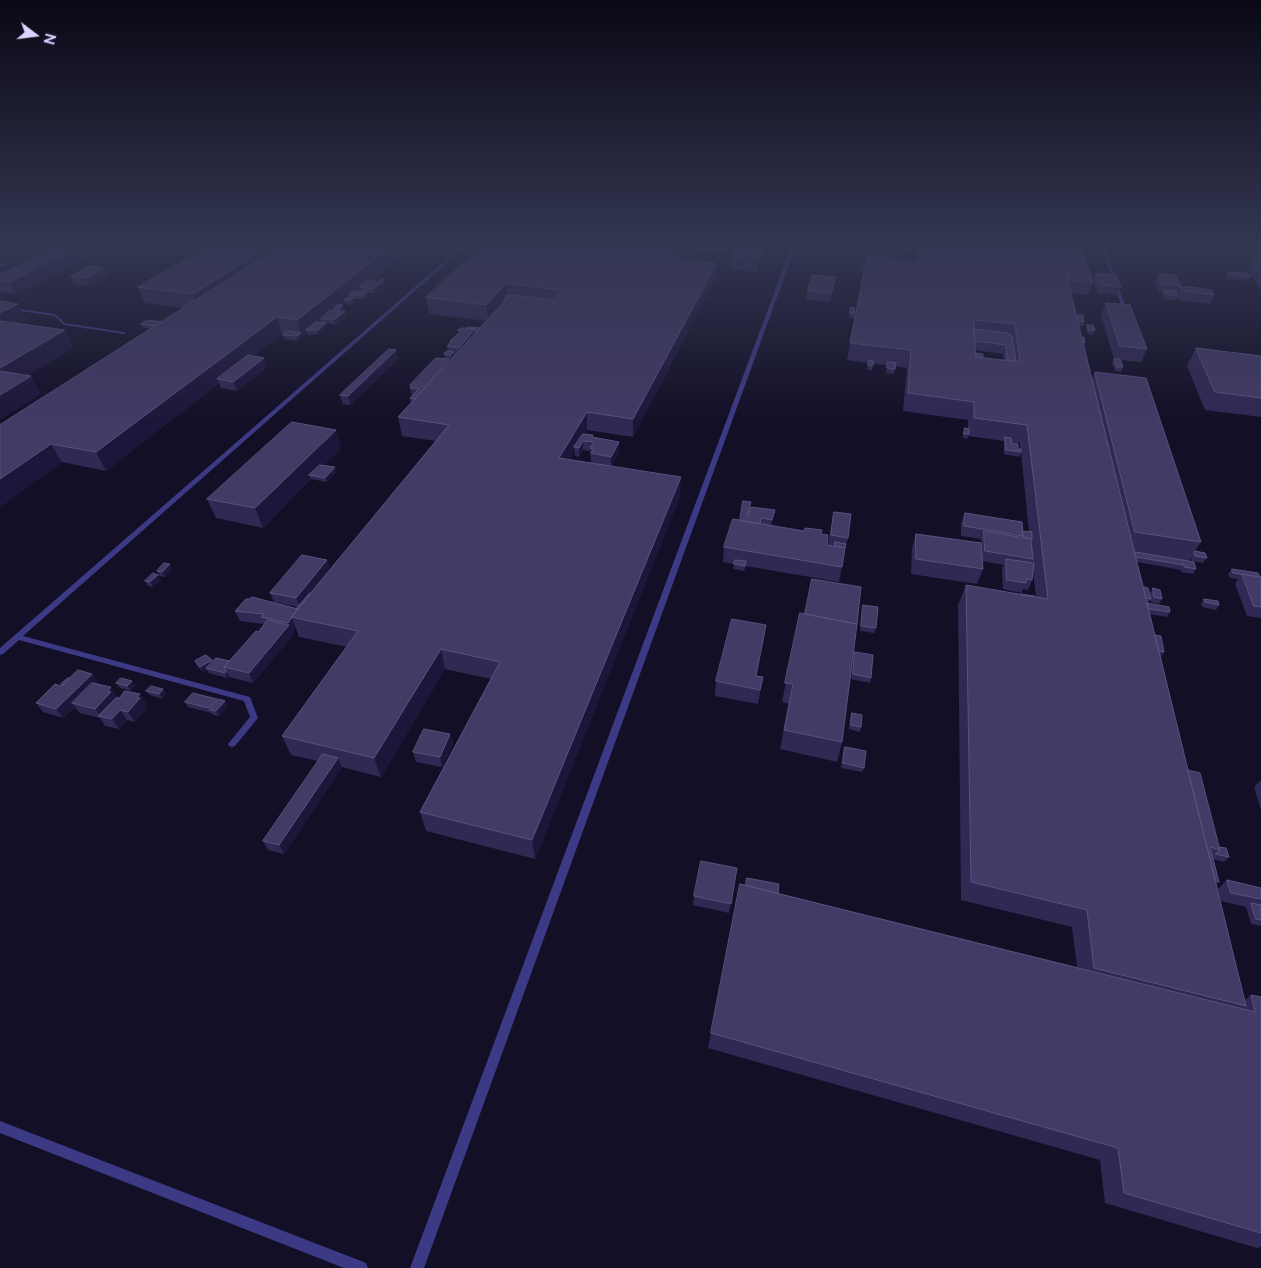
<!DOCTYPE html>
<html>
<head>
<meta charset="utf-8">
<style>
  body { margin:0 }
  #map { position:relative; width:1261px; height:1268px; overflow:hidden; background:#130f26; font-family:Raleway,sans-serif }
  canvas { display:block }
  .north { position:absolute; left:10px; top:10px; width:50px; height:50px; -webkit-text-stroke:4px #130f26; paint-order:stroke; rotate:105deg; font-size:14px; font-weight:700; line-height:20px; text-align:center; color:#d9d4ff }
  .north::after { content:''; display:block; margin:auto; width:18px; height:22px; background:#d9d4ff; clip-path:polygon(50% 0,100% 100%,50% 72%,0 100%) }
</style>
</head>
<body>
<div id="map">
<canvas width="1261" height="1268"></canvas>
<div class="north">N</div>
</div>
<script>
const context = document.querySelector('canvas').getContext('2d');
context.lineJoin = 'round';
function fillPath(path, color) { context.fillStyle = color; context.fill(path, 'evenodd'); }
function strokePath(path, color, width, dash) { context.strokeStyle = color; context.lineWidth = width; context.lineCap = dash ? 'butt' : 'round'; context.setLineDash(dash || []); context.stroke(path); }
fillPath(new Path2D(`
  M 463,245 L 467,245 L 23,636 L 250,697 L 258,718 L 235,746 L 232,747 L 229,746 L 228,744 L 250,717 L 244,701 L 19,640 L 3,654 L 0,655 L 0,648 Z
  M 792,245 L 796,245 L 424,1268 L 410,1268 Z
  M 1100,245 L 1104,245 L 1128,314 L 1128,315 L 1124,314 Z
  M 0,306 L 55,314 L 65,323 L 124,332 L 126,333 L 124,334 L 64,325 L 54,316 L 0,308 Z
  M 0,1121 L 361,1261 L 366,1263 L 368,1268 L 344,1268 L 0,1133 Z`), '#3d3a85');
fillPath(new Path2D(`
  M 63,245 L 91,245 L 95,253 L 16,294 L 0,292 L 0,263 L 10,268 L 8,268 L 9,271 Z
  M 211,245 L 415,245 L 371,281 L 385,284 L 374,293 L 367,292 L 368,296 L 365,299 L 353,299 L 354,302 L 351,305 L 345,304 L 345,302 L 342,305 L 344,309 L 342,311 L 345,311 L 346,316 L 335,325 L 326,323 L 327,327 L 319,334 L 307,335 L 307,333 L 298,341 L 284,339 L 283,334 L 282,334 L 253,356 L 267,367 L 237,391 L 221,388 L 219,383 L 106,471 L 62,462 L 0,507 L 0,425 L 150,329 L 143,328 L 141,324 L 162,322 L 183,308 L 145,303 L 138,287 Z
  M 685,245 L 677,258 L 717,263 L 716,278 L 633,437 L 587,430 L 585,434 L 593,437 L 619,452 L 611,466 L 680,496 L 535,859 L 426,831 L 420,812 L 491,679 L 445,669 L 381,777 L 342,767 L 284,854 L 268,850 L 263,841 L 318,761 L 291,755 L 282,736 L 347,647 L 299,637 L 296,628 L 292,633 L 293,635 L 253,683 L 229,677 L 229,676 L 227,678 L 209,673 L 207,670 L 203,672 L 197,666 L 195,661 L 212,660 L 213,661 L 230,661 L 258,632 L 264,624 L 240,621 L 235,611 L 297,608 L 298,607 L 274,602 L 270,593 L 327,560 L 330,570 L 436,441 L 402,436 L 398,417 L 411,403 L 410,398 L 412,396 L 410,388 L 411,387 L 410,385 L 449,359 L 450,361 L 451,359 L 445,358 L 444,354 L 448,351 L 447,346 L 450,343 L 450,341 L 459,333 L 458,330 L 467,328 L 480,328 L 486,321 L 429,314 L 426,297 ZM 583,450 L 590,451 L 591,463 L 570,459 L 575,452 L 575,456 L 579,457 Z
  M 691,245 L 719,245 L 715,251 L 691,248 Z
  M 905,245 L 910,248 L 909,252 L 905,252 Z
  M 918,245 L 1075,245 L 1073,250 L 1093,283 L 1088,295 L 1071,293 L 1077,316 L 1084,322 L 1083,326 L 1079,326 L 1082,337 L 1085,343 L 1084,345 L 1092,379 L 1095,372 L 1201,542 L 1195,551 L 1207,558 L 1203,563 L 1192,561 L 1191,558 L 1189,561 L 1196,569 L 1193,574 L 1181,572 L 1181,570 L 1137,562 L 1144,587 L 1151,599 L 1148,603 L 1170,612 L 1167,617 L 1150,614 L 1155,635 L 1164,652 L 1161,657 L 1188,770 L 1219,847 L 1229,857 L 1224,862 L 1213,859 L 1219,882 L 1216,884 L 1245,1000 L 1251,995 L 1261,997 L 1261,1247 L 1257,1248 L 1105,1203 L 1100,1160 L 708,1048 L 740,884 L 1077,967 L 1072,927 L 961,900 L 958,605 L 966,585 L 1036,597 L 1033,571 L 1032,580 L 1028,590 L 1023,589 L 1022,593 L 1003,589 L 1002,568 L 1004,565 L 983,561 L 983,569 L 977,584 L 911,574 L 912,548 L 916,534 L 981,543 L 981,539 L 961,536 L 961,523 L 965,513 L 1022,531 L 1029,532 L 1021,453 L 1019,457 L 1004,454 L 1004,441 L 968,436 L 967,439 L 963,438 L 963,433 L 965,428 L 968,429 L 968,420 L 903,411 L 907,368 L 896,366 L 894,374 L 886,373 L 888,365 L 874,364 L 872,370 L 867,370 L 869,363 L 847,360 L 864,272 L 860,269 L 861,265 L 917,261 ZM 975,350 L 1003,354 L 1004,360 L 983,358 L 977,353 L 976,357 ZM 1012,442 L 1020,443 L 1020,449 L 1018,449 Z
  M 1249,245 L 1261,245 L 1261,291 L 1247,269 L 1251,261 L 1254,261 L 1246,250 Z
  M 729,246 L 725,252 L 719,252 L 719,248 Z
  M 767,247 L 757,272 L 730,269 L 731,257 Z
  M 1228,272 L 1250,277 L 1248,281 L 1228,279 L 1226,276 Z
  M 1096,273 L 1121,287 L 1117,295 L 1098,293 L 1093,281 Z
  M 1158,274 L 1181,286 L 1177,295 L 1180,287 L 1214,295 L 1210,304 L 1178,300 L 1177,297 L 1175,300 L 1164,299 L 1162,294 L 1163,292 L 1159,292 L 1154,282 Z
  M 71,276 L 108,276 L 90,286 L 74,284 Z
  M 836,277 L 830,302 L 806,299 L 808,291 Z
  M 1106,303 L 1147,349 L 1141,362 L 1120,360 L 1123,367 L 1121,372 L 1115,371 L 1112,363 L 1114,359 L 1101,315 Z
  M 851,307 L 855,308 L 854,318 L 849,318 Z
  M 1087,325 L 1095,330 L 1093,335 L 1088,334 L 1086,329 Z
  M 1196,348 L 1261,356 L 1261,417 L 1205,410 L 1187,366 Z
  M 398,359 L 350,405 L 343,404 L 340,395 Z
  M 341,448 L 324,465 L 335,467 L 336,472 L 327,482 L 311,479 L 263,528 L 216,518 L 207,499 Z
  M 751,507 L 749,511 L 775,510 L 771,525 L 760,524 L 821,534 L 827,545 L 828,545 L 834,512 L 848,538 L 845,548 L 842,567 L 839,582 L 746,566 L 744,571 L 733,569 L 734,564 L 723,562 L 724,547 L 740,521 Z
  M 170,564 L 172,569 L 165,577 L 159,576 L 157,571 Z
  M 1232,569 L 1261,577 L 1261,618 L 1247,616 L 1235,584 L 1238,579 L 1230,578 L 1228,574 Z
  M 812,579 L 842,742 L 837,762 L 780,749 L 789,704 L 782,702 L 800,613 L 805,614 Z
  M 161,580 L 153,587 L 148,586 L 145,581 Z
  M 1153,588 L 1162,599 L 1159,604 L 1151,602 L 1150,593 Z
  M 1204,599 L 1219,605 L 1216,610 L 1202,607 L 1201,604 Z
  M 863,605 L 876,628 L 874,633 L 860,631 Z
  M 763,640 L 756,676 L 763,677 L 758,704 L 715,696 L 716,681 Z
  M 855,652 L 871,678 L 870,683 L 851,679 L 854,657 Z
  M 92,674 L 99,684 L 118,697 L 117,698 L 140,694 L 146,704 L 145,705 L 147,708 L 135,722 L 127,720 L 119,729 L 105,726 L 100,718 L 80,713 L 75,707 L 63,718 L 43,712 L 36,703 L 61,686 L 61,684 L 70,678 Z
  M 116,683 L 135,686 L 131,691 L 120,688 Z
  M 163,689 L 166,694 L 162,699 L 150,695 L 146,691 Z
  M 218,700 L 228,705 L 219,716 L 213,715 L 212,713 L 188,707 L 185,702 Z
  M 852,713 L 861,727 L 860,732 L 849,729 L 850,718 Z
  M 450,734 L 453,744 L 442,767 L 416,762 L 413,752 Z
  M 845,747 L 864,768 L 862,772 L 841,768 L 843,752 Z
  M 1261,780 L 1261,810 L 1254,787 Z
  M 737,868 L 729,913 L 693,905 L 694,896 Z
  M 1227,880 L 1261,888 L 1261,926 L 1251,924 L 1246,907 L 1221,901 L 1218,889 Z`), '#312854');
fillPath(new Path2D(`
  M 83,245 L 91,245 L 95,253 L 16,294 L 9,282 Z
  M 272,245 L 289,245 L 200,311 L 193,294 Z
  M 393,245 L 415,245 L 362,288 L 359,287 L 359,290 L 353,295 L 349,295 L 349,298 L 344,300 L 345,302 L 337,308 L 334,308 L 334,310 L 321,319 L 321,321 L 310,330 L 306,330 L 307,333 L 298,341 L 297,336 L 301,333 L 297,320 Z
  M 676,245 L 685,245 L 668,273 L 668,257 Z
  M 716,245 L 719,245 L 715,251 Z
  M 728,245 L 729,245 L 729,246 L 725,252 L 726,249 Z
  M 765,245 L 767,245 L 767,247 L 757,272 L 758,260 Z
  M 717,263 L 716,278 L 633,437 L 633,419 Z
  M 6,264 L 7,264 L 10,268 L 8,268 L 12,276 L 0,280 L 0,267 Z
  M 105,268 L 108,276 L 90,286 L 86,278 Z
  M 384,280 L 385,284 L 374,293 L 373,289 Z
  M 506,283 L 508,300 L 504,300 L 504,304 L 488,321 L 486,305 Z
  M 367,292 L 368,296 L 365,299 L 364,295 Z
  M 353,298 L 354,302 L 351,305 L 350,301 Z
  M 18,304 L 27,321 L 0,335 L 0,313 Z
  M 343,305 L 344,309 L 340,313 L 339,309 Z
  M 345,311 L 346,316 L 335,325 L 334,320 Z
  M 277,317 L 282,334 L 223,380 L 217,379 L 219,383 L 106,471 L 96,452 Z
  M 326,323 L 327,327 L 319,334 L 318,330 Z
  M 475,329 L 476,338 L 460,356 L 459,348 Z
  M 65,330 L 74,348 L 7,388 L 0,377 L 0,368 Z
  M 396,350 L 398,359 L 350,405 L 348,396 Z
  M 454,352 L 455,356 L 452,359 L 451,355 Z
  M 264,358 L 267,367 L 237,391 L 233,382 Z
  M 449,359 L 451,368 L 420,397 L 421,391 Z
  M 31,376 L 41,394 L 0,420 L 0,395 Z
  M 587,412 L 587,430 L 577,447 L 574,447 L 575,452 L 560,476 L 559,458 Z
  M 336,430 L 341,448 L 314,476 L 309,475 L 311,479 L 263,528 L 255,508 Z
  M 583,441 L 583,450 L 579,457 L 579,448 Z
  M 619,442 L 619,452 L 611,466 L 611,457 Z
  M 51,444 L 62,462 L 0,507 L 0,479 Z
  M 335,467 L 336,472 L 327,482 L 325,478 Z
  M 681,477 L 680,496 L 535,859 L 532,840 Z
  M 327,560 L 330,570 L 300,607 L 296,598 Z
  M 170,564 L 172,569 L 165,577 L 162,572 Z
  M 158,575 L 161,580 L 153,587 L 150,582 Z
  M 292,618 L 296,628 L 292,633 L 293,635 L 253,683 L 249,673 L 289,625 L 288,623 Z
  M 441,649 L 445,669 L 381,777 L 374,758 Z
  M 212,660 L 215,665 L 206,668 L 207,670 L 203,672 L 200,667 Z
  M 226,671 L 229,676 L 227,678 L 225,673 Z
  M 92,674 L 99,684 L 72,703 L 75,707 L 63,718 L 56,709 Z
  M 132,681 L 135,686 L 131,691 L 127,686 Z
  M 111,687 L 118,697 L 101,716 L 95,709 Z
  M 163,689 L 166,694 L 162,699 L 159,694 Z
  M 140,694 L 146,704 L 145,705 L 147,708 L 135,722 L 128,712 L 137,697 Z
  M 225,701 L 228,705 L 219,716 L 216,711 Z
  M 120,710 L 127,720 L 119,729 L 112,719 Z
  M 450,734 L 453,744 L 442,767 L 440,757 Z
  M 338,758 L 342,767 L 284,854 L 279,845 Z`), '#1d163a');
const building = new Path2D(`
  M 63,245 L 83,245 L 9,282 L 0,280 L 0,275 Z
  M 211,245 L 272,245 L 193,294 L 138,287 Z
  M 282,245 L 393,245 L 297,320 L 277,317 L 96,452 L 51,444 L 0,479 L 0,425 Z
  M 483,245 L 676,245 L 668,257 L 717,263 L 633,419 L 587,412 L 559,458 L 681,477 L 532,840 L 420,812 L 500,662 L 441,649 L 374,758 L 282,736 L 358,631 L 291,617 L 449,425 L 398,417 L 510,295 L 554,300 L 562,290 L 506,283 L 486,305 L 426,297 Z
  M 721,245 L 728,245 L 726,249 L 719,248 Z
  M 737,245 L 765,245 L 758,260 L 731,257 Z
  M 906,245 L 910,245 L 910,248 L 906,248 Z
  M 920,245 L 1059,245 L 1246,1006 L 1094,968 L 1087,910 L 971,882 L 966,585 L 1048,599 L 1027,425 L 974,418 L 974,402 L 908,393 L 911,350 L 850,343 L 867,256 L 919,261 ZM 974,320 L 1015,324 L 1020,362 L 976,357 Z
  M 1252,245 L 1261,245 L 1261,256 L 1259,255 Z
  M 1061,249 L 1083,251 L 1093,283 L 1069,280 Z
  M 1251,261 L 1261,262 L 1257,270 Z
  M 0,263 L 6,264 L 0,267 Z
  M 90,266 L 105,268 L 86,278 L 71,276 Z
  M 1228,272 L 1248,273 L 1250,277 L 1230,275 Z
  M 1096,273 L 1116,275 L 1121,287 L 1101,285 Z
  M 1158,274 L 1176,275 L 1181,286 L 1162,284 Z
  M 812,275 L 836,277 L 831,293 L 808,291 Z
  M 381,279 L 384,280 L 373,289 L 359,287 L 367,280 L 378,282 Z
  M 1180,287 L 1190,287 L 1212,290 L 1214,295 L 1182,291 Z
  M 1164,290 L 1176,291 L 1177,296 L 1166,294 Z
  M 354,291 L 367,292 L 364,295 L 349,295 Z
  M 507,295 L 510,296 L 506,300 L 504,300 Z
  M 348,297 L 353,298 L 350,301 L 344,300 Z
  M 0,301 L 18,304 L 0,313 Z
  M 1106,303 L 1130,305 L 1147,349 L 1120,346 Z
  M 338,304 L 343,305 L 339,309 L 334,308 Z
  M 851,307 L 855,308 L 854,314 L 850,313 Z
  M 330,310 L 345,311 L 334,320 L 321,319 Z
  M 1077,315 L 1083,315 L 1084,322 L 1079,321 Z
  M 148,320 L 162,322 L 155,326 L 141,324 Z
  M 0,321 L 65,330 L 0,368 Z
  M 316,322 L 326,323 L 318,330 L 306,330 Z
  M 1087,325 L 1093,325 L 1095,330 L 1089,330 Z
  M 469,327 L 480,328 L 476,333 L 475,329 L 467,328 Z
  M 461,328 L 475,329 L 459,348 L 447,346 L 452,341 L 450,341 L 461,331 L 458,330 Z
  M 974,329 L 1008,333 L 1008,335 L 1012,336 L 1016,361 L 1007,360 L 1006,345 L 975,341 Z
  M 287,331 L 301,333 L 297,336 L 283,335 Z
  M 1082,337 L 1084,337 L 1085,343 L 1083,342 Z
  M 1196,348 L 1261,356 L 1261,398 L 1215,392 Z
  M 389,349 L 396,350 L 348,396 L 340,395 Z
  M 447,351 L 454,352 L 451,355 L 444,354 Z
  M 977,353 L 983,354 L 983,358 L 977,357 Z
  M 248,355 L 264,358 L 233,382 L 217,379 Z
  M 436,358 L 449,359 L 415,399 L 410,398 L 419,389 L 410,388 L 412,385 L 410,385 Z
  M 1114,359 L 1120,359 L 1123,367 L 1117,367 Z
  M 869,360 L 874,361 L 872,366 L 868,365 Z
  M 888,362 L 896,363 L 895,369 L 887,368 Z
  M 0,371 L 31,376 L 0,395 Z
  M 1095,372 L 1146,378 L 1201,542 L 1135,532 Z
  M 292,422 L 336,430 L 255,508 L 207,499 Z
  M 965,428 L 969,429 L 969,434 L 964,434 Z
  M 583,434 L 593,435 L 592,437 L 619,442 L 611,457 L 591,453 L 594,449 L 590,448 L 594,442 L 583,441 L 579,448 L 574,447 Z
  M 1005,437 L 1011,438 L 1012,443 L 1018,444 L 1018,449 L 1021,449 L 1021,452 L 1006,450 Z
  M 320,465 L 335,467 L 325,478 L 309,475 Z
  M 743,501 L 751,502 L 747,516 L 751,507 L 775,510 L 772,520 L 761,518 L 760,524 L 740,521 Z
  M 834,512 L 851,514 L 848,538 L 831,535 Z
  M 965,513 L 1022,522 L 1023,536 L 964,526 Z
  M 733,519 L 804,531 L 805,528 L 822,530 L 821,534 L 828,535 L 827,545 L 845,548 L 842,567 L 724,547 Z
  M 984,531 L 1031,539 L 1033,559 L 985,551 Z
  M 1022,531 L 1032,532 L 1032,539 L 1023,537 Z
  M 916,534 L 981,543 L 983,569 L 916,559 Z
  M 835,542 L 846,544 L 845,548 L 835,546 Z
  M 1195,551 L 1205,553 L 1207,558 L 1195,556 L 1194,553 Z
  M 1135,552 L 1194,562 L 1196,569 L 1184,567 L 1184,565 L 1136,557 Z
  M 302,555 L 327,560 L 296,598 L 270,593 Z
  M 1006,559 L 1034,563 L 1032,580 L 1026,579 L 1026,583 L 1007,580 Z
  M 735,560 L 746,561 L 745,566 L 734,564 Z
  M 164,563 L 170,564 L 162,572 L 157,571 Z
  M 1232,569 L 1258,573 L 1260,577 L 1233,573 Z
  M 153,573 L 158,575 L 150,582 L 145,581 Z
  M 1242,574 L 1261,577 L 1261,607 L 1254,606 Z
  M 812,579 L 861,587 L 857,624 L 805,614 Z
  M 1144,587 L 1148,588 L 1151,599 L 1146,598 Z
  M 1153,588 L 1160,590 L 1162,599 L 1154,597 Z
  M 310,593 L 311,593 L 298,609 L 297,608 Z
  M 1021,594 L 1034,596 L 1034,597 L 1021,595 Z
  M 252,597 L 298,609 L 288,623 L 261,617 L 264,614 L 235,611 L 246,599 L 250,599 Z
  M 1204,599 L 1218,601 L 1219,605 L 1205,602 Z
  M 1147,603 L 1169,607 L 1170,612 L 1149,609 Z
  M 863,605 L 878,607 L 876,628 L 861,626 Z
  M 800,613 L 857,624 L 842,742 L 784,730 L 793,684 L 785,683 Z
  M 732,619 L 766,625 L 756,676 L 763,677 L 760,690 L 716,681 Z
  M 268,620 L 289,625 L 249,673 L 224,667 L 256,631 L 258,632 Z
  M 1155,635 L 1161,636 L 1164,652 L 1159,651 Z
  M 855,652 L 873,655 L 871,678 L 853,674 Z
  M 206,655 L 212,660 L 200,667 L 195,661 Z
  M 216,658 L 230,661 L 224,667 L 226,671 L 225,673 L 206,668 Z
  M 78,670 L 92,674 L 56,709 L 36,703 L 55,684 L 61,686 Z
  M 68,678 L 70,678 L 63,685 L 61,684 Z
  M 121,678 L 132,681 L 127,686 L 116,683 Z
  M 92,683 L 111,687 L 108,691 L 111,692 L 95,709 L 72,703 Z
  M 151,686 L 163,689 L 159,694 L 146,691 Z
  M 125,691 L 140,694 L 137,697 L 140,698 L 128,712 L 120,710 L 112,719 L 98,716 L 116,698 L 119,698 Z
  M 193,693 L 217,699 L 209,708 L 185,702 Z
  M 219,699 L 225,701 L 216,711 L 210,710 Z
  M 852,713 L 862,715 L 861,727 L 851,725 Z
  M 424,729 L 450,734 L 440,757 L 413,752 Z
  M 845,747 L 866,751 L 864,768 L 843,763 Z
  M 323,754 L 338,758 L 279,845 L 263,841 Z
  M 1188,770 L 1200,773 L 1220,850 L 1210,847 L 1219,882 L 1216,881 Z
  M 1219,847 L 1226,848 L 1229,857 L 1215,854 L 1220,850 Z
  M 701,861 L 737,868 L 731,904 L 694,896 Z
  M 747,878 L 779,884 L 778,894 L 746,885 Z
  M 1227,880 L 1261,888 L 1261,899 L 1231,893 Z
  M 740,884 L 1255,1012 L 1251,995 L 1261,997 L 1261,1233 L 1124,1193 L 1118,1148 L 711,1033 Z
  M 1251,903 L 1261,905 L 1261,920 L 1256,919 Z`);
fillPath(building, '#433a66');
strokePath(building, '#5a527e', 1);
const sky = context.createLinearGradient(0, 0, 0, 422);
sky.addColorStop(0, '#0a0815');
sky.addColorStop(0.58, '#333752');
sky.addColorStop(1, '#33375200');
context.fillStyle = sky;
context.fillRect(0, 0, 1261, 422);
</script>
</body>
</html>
